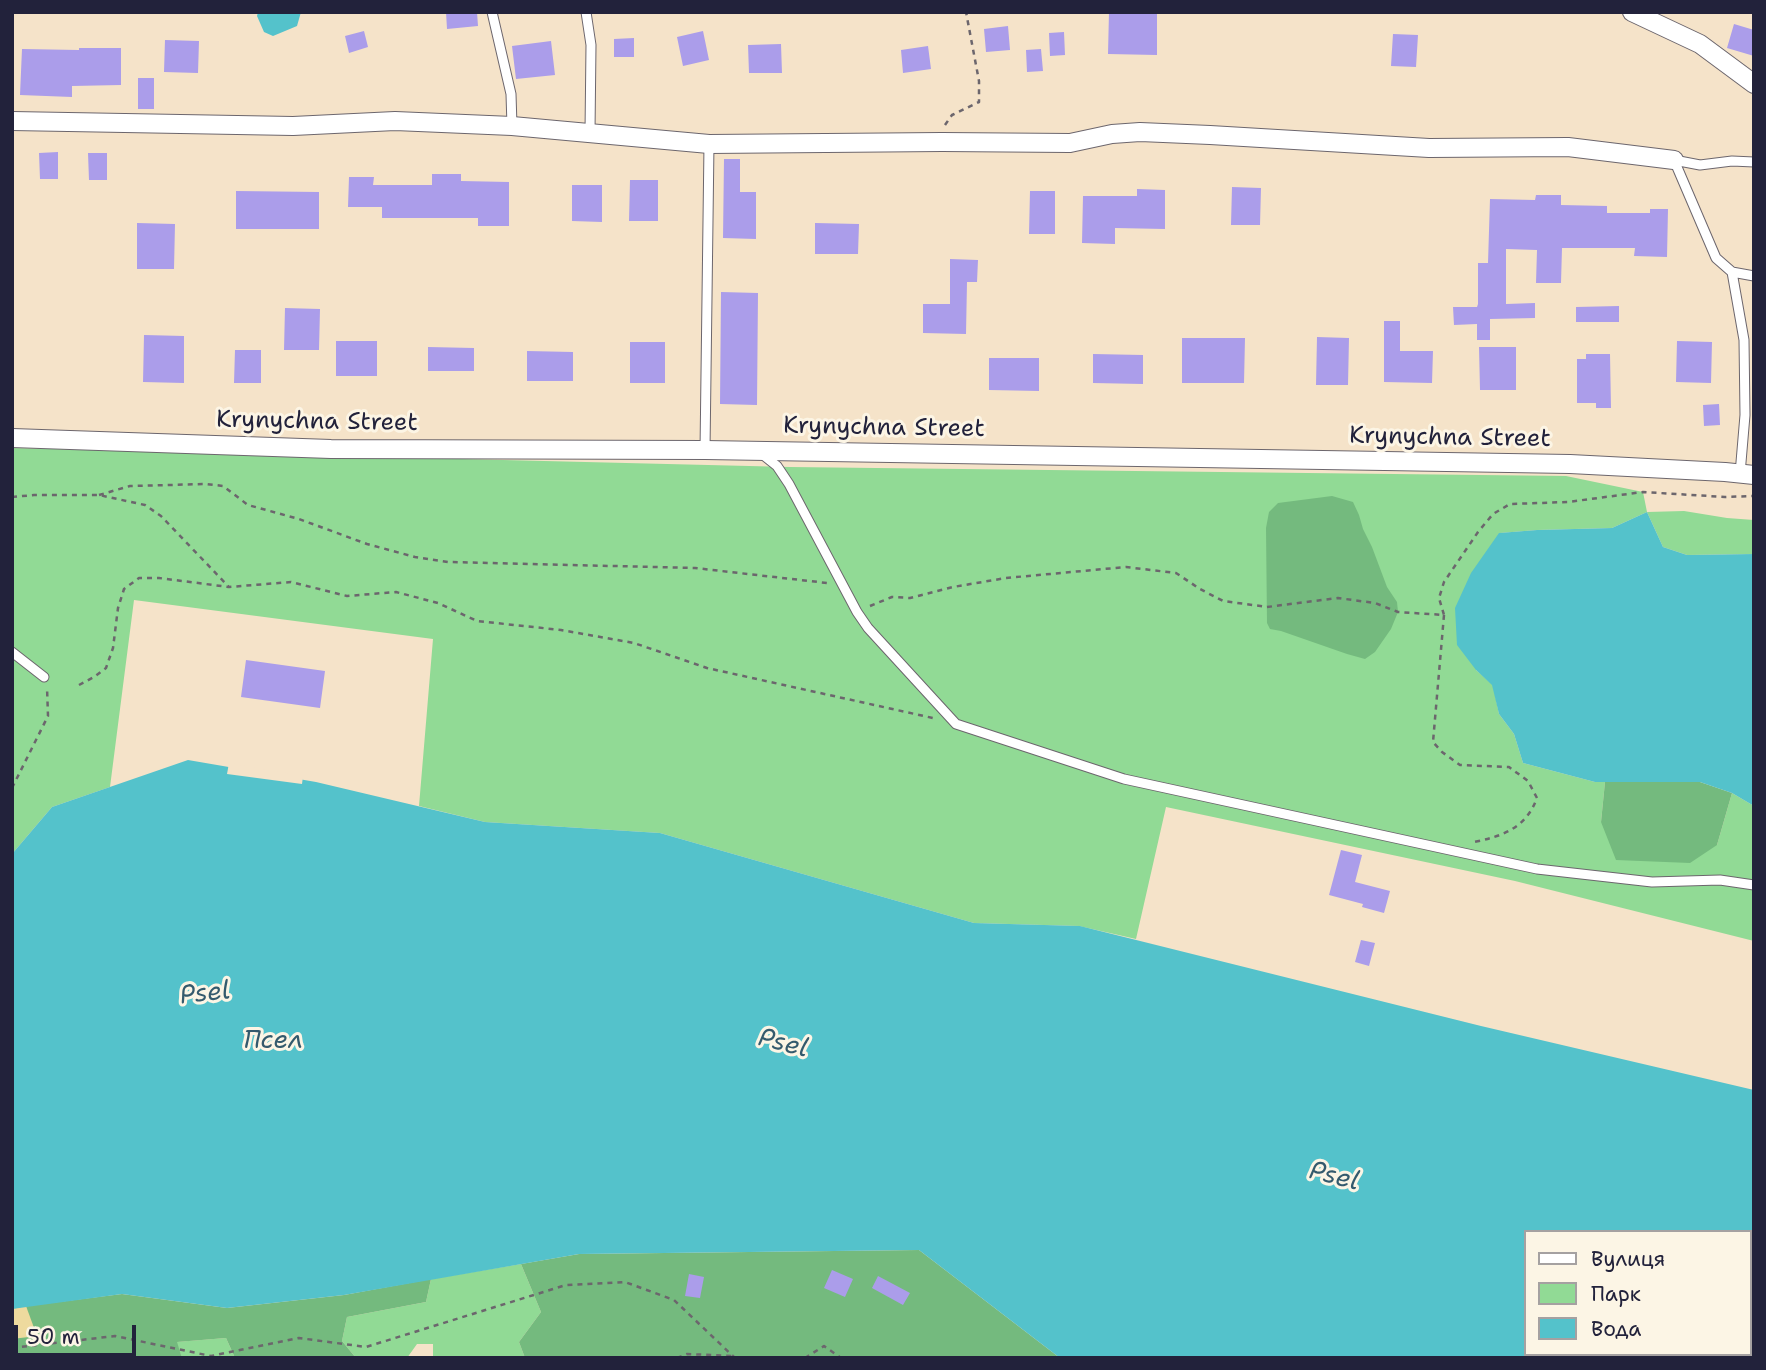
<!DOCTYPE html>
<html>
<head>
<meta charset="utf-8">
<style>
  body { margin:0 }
  #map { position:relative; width:1766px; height:1370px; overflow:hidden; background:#f5e3c9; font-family:"Shantell Sans",sans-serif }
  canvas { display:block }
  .frame { position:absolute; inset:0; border:14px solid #22223b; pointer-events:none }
  .legend { position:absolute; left:1524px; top:1230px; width:228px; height:126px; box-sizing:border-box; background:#fcf5e5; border:2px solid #a5a1a1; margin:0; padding:9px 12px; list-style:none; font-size:21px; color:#22223b }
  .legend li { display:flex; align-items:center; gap:14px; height:35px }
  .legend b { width:35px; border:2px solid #a5a1a1 }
  .scale { position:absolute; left:14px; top:1325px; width:122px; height:32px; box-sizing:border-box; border:4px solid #22223b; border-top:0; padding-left:9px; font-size:21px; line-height:24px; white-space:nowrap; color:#22223b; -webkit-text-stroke:5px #fcf5e5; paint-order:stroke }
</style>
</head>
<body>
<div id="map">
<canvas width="1766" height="1370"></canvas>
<div class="frame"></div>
<ul class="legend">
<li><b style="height:9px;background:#fff"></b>Вулиця</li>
<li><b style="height:19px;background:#91da95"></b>Парк</li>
<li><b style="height:19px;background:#54c2cb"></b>Вода</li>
</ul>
<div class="scale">50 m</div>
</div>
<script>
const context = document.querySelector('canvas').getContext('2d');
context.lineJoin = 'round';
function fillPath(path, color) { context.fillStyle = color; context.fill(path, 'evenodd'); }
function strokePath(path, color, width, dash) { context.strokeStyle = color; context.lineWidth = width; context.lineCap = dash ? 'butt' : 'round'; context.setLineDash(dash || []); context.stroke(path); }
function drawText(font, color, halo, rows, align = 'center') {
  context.font = font + ' "Shantell Sans",sans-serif'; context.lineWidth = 6; context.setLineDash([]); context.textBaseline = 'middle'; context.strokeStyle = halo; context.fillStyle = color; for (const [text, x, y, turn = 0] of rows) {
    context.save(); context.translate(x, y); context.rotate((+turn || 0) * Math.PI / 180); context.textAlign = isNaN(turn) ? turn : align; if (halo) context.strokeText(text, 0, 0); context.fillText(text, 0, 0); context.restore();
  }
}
fillPath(new Path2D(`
  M 12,448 L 790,467 L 1566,476 L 1643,492 L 1647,512 L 1684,511 L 1727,518 L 1754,520 L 1754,554 L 1687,555 L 1663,547 L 1647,512 L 1612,528 L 1537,530 L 1500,533 L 1476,670 L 1493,685 L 1499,714 L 1514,734 L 1523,763 L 1595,782 L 1605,782 L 1601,822 L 1717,845 L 1732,793 L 1754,806 L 1754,941 L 1515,881 L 1166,807 L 1136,939 L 1079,926 L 974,923 L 660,833 L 485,822 L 419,806 L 433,639 L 134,600 L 110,787 L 52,807 L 12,854 Z
  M 521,1264 L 541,1312 L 519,1342 L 525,1358 L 433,1358 L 433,1344 L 417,1344 L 407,1358 L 356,1358 L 342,1341 L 347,1317 L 426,1302 L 431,1279 Z
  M 226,1338 L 235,1358 L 182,1358 L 176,1342 Z`), '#91da95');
fillPath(new Path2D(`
  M 1332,496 L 1353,502 L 1359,515 L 1363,529 L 1372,547 L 1387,587 L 1397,602 L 1398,612 L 1391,629 L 1375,652 L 1365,659 L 1347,654 L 1281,631 L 1270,629 L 1267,623 L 1266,528 L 1269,512 L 1278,503 Z
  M 1605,782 L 1700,782 L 1732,793 L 1717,845 L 1690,863 L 1616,860 L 1601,822 Z
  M 919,1250 L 1060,1358 L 525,1358 L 519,1342 L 541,1312 L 521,1264 L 579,1254 Z
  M 431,1279 L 426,1302 L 347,1317 L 342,1341 L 356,1358 L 235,1358 L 226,1338 L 177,1342 L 182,1358 L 12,1358 L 12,1309 L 26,1306 L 122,1294 L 227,1308 L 344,1295 Z`), '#74ba7e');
fillPath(new Path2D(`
  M 26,1306 L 37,1336 L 12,1339 L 12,1309 Z`), '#eeda9e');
fillPath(new Path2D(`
  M 258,12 L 301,12 L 297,26 L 273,36 L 264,32 L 257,16 Z
  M 1647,512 L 1663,547 L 1687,555 L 1754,554 L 1754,806 L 1732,793 L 1700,782 L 1595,782 L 1523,763 L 1514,734 L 1499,714 L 1492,685 L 1476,670 L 1457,645 L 1455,608 L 1471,573 L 1499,533 L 1537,530 L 1612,528 Z
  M 188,760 L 316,782 L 485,822 L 660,833 L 974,923 L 1080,926 L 1481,1026 L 1754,1090 L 1754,1358 L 1060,1358 L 919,1250 L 579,1254 L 344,1295 L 227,1308 L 122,1294 L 12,1309 L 12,854 L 52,807 ZM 1526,1232 L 1750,1232 L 1750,1354 L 1526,1354 Z`), '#54c2cb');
fillPath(new Path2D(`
  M 229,763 L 303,776 L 302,784 L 227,774 Z`), '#f5e3c9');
fillPath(new Path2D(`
  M 446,12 L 477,12 L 478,26 L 447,29 Z
  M 1109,12 L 1157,12 L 1157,55 L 1108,54 Z
  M 1734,24 L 1754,30 L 1754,56 L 1727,48 Z
  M 1008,26 L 1010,50 L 986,52 L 984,29 Z
  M 364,31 L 368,47 L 349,53 L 345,36 Z
  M 703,31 L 709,60 L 683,66 L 677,37 Z
  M 1064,32 L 1065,55 L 1050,56 L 1049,33 Z
  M 1393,34 L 1418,35 L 1416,67 L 1391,66 Z
  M 634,38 L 634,57 L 614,57 L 614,39 Z
  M 165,40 L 199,41 L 198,73 L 164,72 Z
  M 551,41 L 555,75 L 516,79 L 512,46 Z
  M 781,44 L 782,73 L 749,73 L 748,45 Z
  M 928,46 L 931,69 L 903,73 L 901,50 Z
  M 79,48 L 121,48 L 121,85 L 72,86 L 72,97 L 20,95 L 22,49 L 79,50 Z
  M 1041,49 L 1043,71 L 1027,72 L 1026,50 Z
  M 138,78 L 154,78 L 154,109 L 138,109 Z
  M 58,152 L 58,179 L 40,179 L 39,153 Z
  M 88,153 L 107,153 L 107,180 L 89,180 Z
  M 724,159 L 740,159 L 740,192 L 756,192 L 756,239 L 723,238 Z
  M 432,174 L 461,174 L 461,181 L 509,182 L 509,226 L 478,226 L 478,218 L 382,218 L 382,207 L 348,207 L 349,177 L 374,177 L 373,185 L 432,185 Z
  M 630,180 L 658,180 L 658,221 L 629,221 Z
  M 572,185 L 602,185 L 602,222 L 572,221 Z
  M 1232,187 L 1261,188 L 1260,225 L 1231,225 Z
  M 1137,189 L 1165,190 L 1165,229 L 1115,228 L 1115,244 L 1082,243 L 1083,196 L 1137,196 Z
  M 236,191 L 319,192 L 319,229 L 236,229 Z
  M 1030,191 L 1055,191 L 1055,234 L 1029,234 Z
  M 1536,195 L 1561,195 L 1561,205 L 1607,206 L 1607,213 L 1650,213 L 1650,209 L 1668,209 L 1667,257 L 1634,256 L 1635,248 L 1562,248 L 1561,283 L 1536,283 L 1537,250 L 1506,249 L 1506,304 L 1535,303 L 1535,318 L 1490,319 L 1490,340 L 1477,340 L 1477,324 L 1454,325 L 1453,307 L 1477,307 L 1478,304 L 1478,263 L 1488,263 L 1490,199 L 1535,200 Z
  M 137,223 L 175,224 L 174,269 L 137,269 Z
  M 815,223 L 859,224 L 858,254 L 815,254 Z
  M 950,259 L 978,260 L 977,282 L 967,282 L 966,334 L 923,333 L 923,304 L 950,304 Z
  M 721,292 L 758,293 L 757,405 L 720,404 Z
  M 1619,306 L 1619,322 L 1576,322 L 1576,307 Z
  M 285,308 L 320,309 L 319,350 L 284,350 Z
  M 1384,321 L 1400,321 L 1400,351 L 1433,351 L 1432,383 L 1384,382 Z
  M 144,335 L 184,336 L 184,383 L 143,382 Z
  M 1317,337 L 1349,338 L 1348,385 L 1316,385 Z
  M 1182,338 L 1245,338 L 1244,383 L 1182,383 Z
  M 336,341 L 377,341 L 377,376 L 336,376 Z
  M 1677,341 L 1712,342 L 1711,383 L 1676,382 Z
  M 630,342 L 665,342 L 665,383 L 630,383 Z
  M 428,347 L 474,348 L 474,371 L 428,371 Z
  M 1479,347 L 1516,347 L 1516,390 L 1480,390 Z
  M 235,350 L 261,350 L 261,383 L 234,383 Z
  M 527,351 L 573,352 L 573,381 L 527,381 Z
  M 1093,354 L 1143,355 L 1143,384 L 1093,383 Z
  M 1586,354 L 1610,354 L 1611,408 L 1596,408 L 1596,403 L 1577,403 L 1577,359 L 1586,359 Z
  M 989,358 L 1039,358 L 1039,391 L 989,390 Z
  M 1719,404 L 1720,425 L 1704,426 L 1703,405 Z
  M 246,660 L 325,671 L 320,708 L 241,697 Z
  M 1341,850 L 1362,855 L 1355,882 L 1390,891 L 1384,913 L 1362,907 L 1363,904 L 1329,895 Z
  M 1361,940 L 1375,943 L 1369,966 L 1355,962 Z
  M 832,1270 L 853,1279 L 845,1297 L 824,1288 Z
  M 689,1274 L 704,1277 L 700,1298 L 685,1296 Z
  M 878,1276 L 910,1293 L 903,1305 L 872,1288 Z`), '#ab9dea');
const lane = new Path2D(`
  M 492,12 L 511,94 L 512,126
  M 586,12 L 591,45 L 590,132
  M 1674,160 L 1716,258 L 1732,272 L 1744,340 L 1745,415 L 1740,474
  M 1674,160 L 1700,165 L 1732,161 L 1754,162
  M 1732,272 L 1754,276
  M 705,450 L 709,144
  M 762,454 L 777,466 L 789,484 L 857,612 L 868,628 L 956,724 L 1124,779 L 1537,869 L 1652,882 L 1720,880 L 1754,885
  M 12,652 L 44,677`);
const street = new Path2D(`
  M 1632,12 L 1700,44 L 1754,84
  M 12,121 L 293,126 L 395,121 L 512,126 L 709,144 L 942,142 L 1070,143 L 1112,134 L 1140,132 L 1210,135 L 1429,148 L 1568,147 L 1674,160
  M 12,438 L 331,449 L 705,450 L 1570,464 L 1725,472 L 1754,475`);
strokePath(lane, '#6c666d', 11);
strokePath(street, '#6c666d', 20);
strokePath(new Path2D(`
  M 945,125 L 952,115 L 979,102 L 979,81 L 966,12
  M 99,495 L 130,486 L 206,484 L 223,486 L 248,505 L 299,519 L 367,544 L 415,557 L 448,562 L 695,568 L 827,583
  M 12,497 L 34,495 L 99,495 L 145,505 L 161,516 L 229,587
  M 870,606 L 892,597 L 910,598 L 953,587 L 1006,578 L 1126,567 L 1176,573 L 1200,589 L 1223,601 L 1253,605 L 1267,607 L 1338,598 L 1375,603 L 1398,612 L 1444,615 L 1439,598 L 1444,582 L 1478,532 L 1493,514 L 1510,504 L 1568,502 L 1643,492 L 1725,497 L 1754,496
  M 1444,615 L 1433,742 L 1442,752 L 1460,765 L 1509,767 L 1528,781 L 1537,798 C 1526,828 1503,836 1474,842
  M 79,685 L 94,677 L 106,668 L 113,648 L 118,608 L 124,589 L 139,578 L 159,578 L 229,587 L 291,582 L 347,596 L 396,592 L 438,603 L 477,621 L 561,630 L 634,643 L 707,668 L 933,718
  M 12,788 L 48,716 L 47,687
  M 12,1348 L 115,1336 L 211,1356 L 299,1338 L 366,1347 L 566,1285 L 625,1282 L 674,1300 L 735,1358
  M 677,1358 L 687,1354 L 734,1356
  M 805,1358 L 824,1346 L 841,1358`), '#6c666d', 2.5, [5, 5]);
strokePath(lane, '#fff', 9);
strokePath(street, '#fff', 18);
drawText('24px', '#22223b', '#fcf5e5', [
  ["Krynychna Street",317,422,1],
  ["Krynychna Street",884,428,1],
  ["Krynychna Street",1450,438,1]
]);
drawText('italic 26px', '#345a6d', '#fcf5e5', [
  ["Psel",205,994,-6],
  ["Псел",273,1041],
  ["Psel",783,1044,14],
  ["Psel",1334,1177,14]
]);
</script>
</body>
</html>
